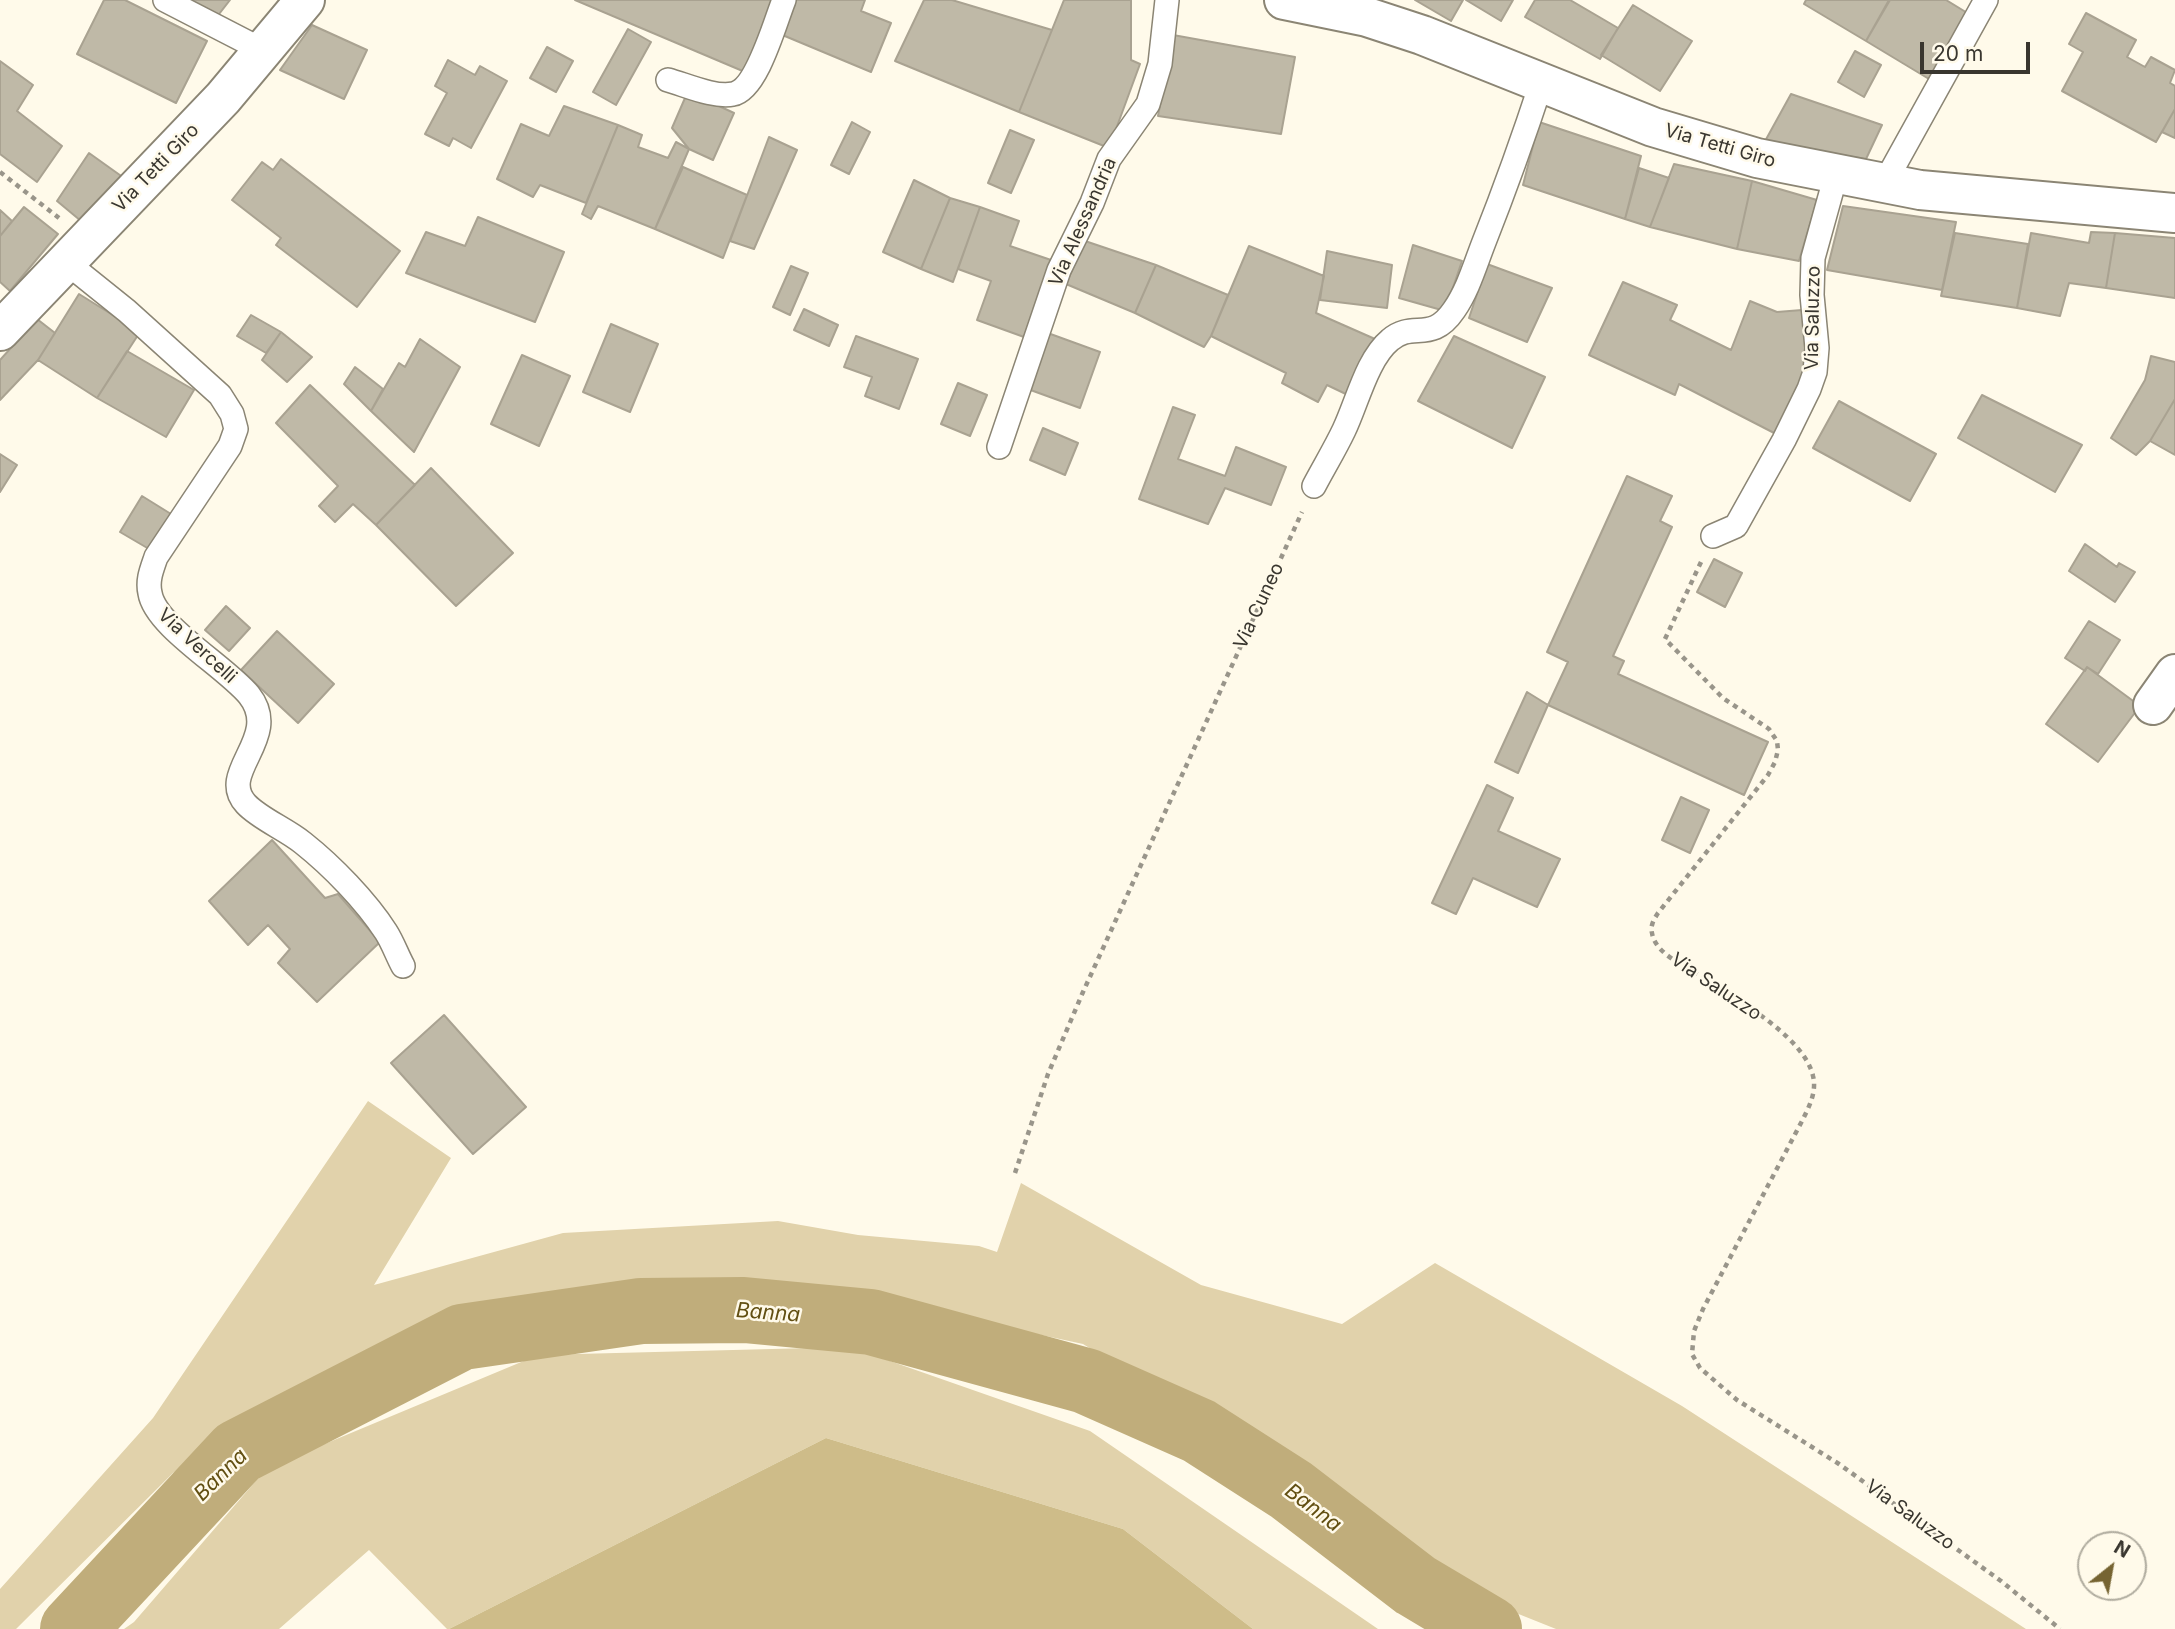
<!DOCTYPE html>
<html>
<head>
<meta charset="utf-8">
<style>
  body { margin:0 }
  #map { position:relative; width:2175px; height:1629px; overflow:hidden; background:#fffaea; font-family:Inter,sans-serif }
  canvas { display:block }
  .north { position:absolute; left:2077px; top:1531px; width:70px; height:70px; box-sizing:border-box; background:#fffaea; border:2px solid #b0ac9f; border-radius:50%; rotate:31deg; font-size:19px; font-weight:700; line-height:28px; text-align:center; color:#39362f }
  .north::after { content:''; display:block; margin:auto; width:24px; height:32px; background:#766432; clip-path:polygon(50% 0,100% 100%,50% 72%,0 100%) }
  .scale { position:absolute; left:1920px; top:42px; width:110px; height:32px; box-sizing:border-box; border:4px solid #39362f; border-top:0; padding-left:9px; font-size:21px; line-height:24px; white-space:nowrap; color:#39362f; -webkit-text-stroke:5px #fffaea; paint-order:stroke }
</style>
</head>
<body>
<div id="map">
<canvas width="2175" height="1629"></canvas>
<div class="north">N</div>
<div class="scale">20 m</div>
</div>
<script>
const context = document.querySelector('canvas').getContext('2d');
context.lineJoin = 'round';
function fillPath(path, color) { context.fillStyle = color; context.fill(path, 'evenodd'); }
function strokePath(path, color, width, dash) { context.strokeStyle = color; context.lineWidth = width; context.lineCap = dash ? 'butt' : 'round'; context.setLineDash(dash || []); context.stroke(path); }
function drawText(font, color, halo, rows, align = 'center') {
  context.font = font + ' Inter,sans-serif'; context.lineWidth = 5; context.setLineDash([]); context.textBaseline = 'middle'; context.strokeStyle = halo; context.fillStyle = color; for (const [text, x, y, turn = 0] of rows) {
    context.save(); context.translate(x, y); context.rotate((+turn || 0) * Math.PI / 180); context.textAlign = isNaN(turn) ? turn : align; if (halo) context.strokeText(text, 0, 0); context.fillText(text, 0, 0); context.restore();
  }
}
fillPath(new Path2D(`
  M 368,1101 L 451,1158 L 374,1285 L 563,1233 L 778,1221 L 858,1235 L 979,1246 L 997,1252 L 1021,1183 L 1201,1285 L 1342,1324 L 1435,1263 L 1682,1406 L 2026,1629 L 1556,1629 L 1431,1579 L 1253,1449 L 1083,1344 L 865,1297 L 647,1282 L 469,1316 L 251,1421 L 173,1473 L 16,1629 L 0,1629 L 0,1589 L 153,1418 Z
  M 850,1347 L 1090,1431 L 1378,1629 L 1253,1629 L 1123,1529 L 826,1438 L 449,1629 L 447,1629 L 369,1550 L 279,1629 L 124,1629 L 134,1622 L 267,1468 L 538,1355 Z`), '#e1d2ab');
fillPath(new Path2D(`
  M 826,1438 L 1123,1529 L 1253,1629 L 449,1629 Z`), '#cebc89');
strokePath(new Path2D(`
  M 73,1629 L 238,1452 L 462,1337 L 641,1311 L 744,1310 L 871,1322 L 1086,1381 L 1199,1431 L 1291,1490 L 1415,1585 L 1489,1629`), '#c0ad7b', 66);
const building = new Path2D(`
  M 104,0 L 125,0 L 207,41 L 176,103 L 77,54 Z
  M 182,0 L 230,0 L 216,18 Z
  M 575,0 L 775,0 L 745,72 Z
  M 794,0 L 865,0 L 861,11 L 891,23 L 871,72 L 780,34 Z
  M 924,0 L 952,0 L 1052,30 L 1019,112 L 895,61 Z
  M 1064,0 L 1131,0 L 1131,60 L 1140,64 L 1109,148 L 1019,112 Z
  M 1415,0 L 1463,0 L 1451,21 Z
  M 1466,0 L 1513,0 L 1501,21 Z
  M 1535,0 L 1570,0 L 1618,28 L 1600,59 L 1525,17 Z
  M 1806,0 L 1889,0 L 1866,41 L 1804,4 Z
  M 1890,0 L 1946,0 L 1969,14 L 1929,79 L 1866,41 Z
  M 1633,5 L 1692,41 L 1660,91 L 1601,55 Z
  M 2086,13 L 2136,40 L 2127,57 L 2145,67 L 2151,57 L 2175,70 L 2170,83 L 2175,86 L 2175,109 L 2156,142 L 2062,91 L 2083,52 L 2069,44 Z
  M 312,25 L 367,50 L 344,99 L 280,70 Z
  M 628,29 L 651,42 L 616,105 L 593,92 Z
  M 1173,35 L 1295,57 L 1281,134 L 1158,116 Z
  M 547,47 L 573,61 L 556,92 L 530,78 Z
  M 1855,51 L 1881,65 L 1864,97 L 1838,82 Z
  M 448,60 L 475,75 L 480,66 L 507,81 L 471,148 L 453,138 L 449,146 L 425,134 L 447,93 L 435,86 Z
  M 0,61 L 33,85 L 17,111 L 62,146 L 37,182 L 0,154 Z
  M 1791,94 L 1882,125 L 1866,159 L 1764,143 Z
  M 685,98 L 706,100 L 734,113 L 713,160 L 689,149 L 672,128 Z
  M 564,106 L 618,125 L 586,203 L 540,185 L 533,197 L 497,179 L 521,124 L 549,136 Z
  M 2175,109 L 2175,138 L 2162,132 Z
  M 852,122 L 870,132 L 849,174 L 831,165 Z
  M 1539,122 L 1641,156 L 1625,219 L 1523,185 Z
  M 618,125 L 642,135 L 638,147 L 668,158 L 676,142 L 689,149 L 655,229 L 598,206 L 591,219 L 582,214 Z
  M 1010,130 L 1034,140 L 1011,193 L 988,183 Z
  M 769,137 L 797,150 L 754,249 L 730,241 Z
  M 89,153 L 124,178 L 81,221 L 57,201 Z
  M 281,159 L 400,251 L 357,307 L 276,245 L 281,238 L 232,200 L 262,162 L 273,170 Z
  M 1674,164 L 1752,181 L 1737,249 L 1650,227 Z
  M 683,167 L 747,195 L 723,258 L 655,229 Z
  M 1639,168 L 1669,178 L 1650,227 L 1625,219 Z
  M 914,180 L 950,198 L 921,269 L 883,252 Z
  M 1752,181 L 1817,200 L 1799,261 L 1737,249 Z
  M 950,198 L 980,207 L 953,282 L 921,269 Z
  M 1843,206 L 1956,222 L 1942,290 L 1827,270 Z
  M 24,207 L 58,234 L 10,291 L 0,282 L 0,236 Z
  M 980,207 L 1019,221 L 1010,246 L 1051,260 L 1024,337 L 977,320 L 991,281 L 958,269 Z
  M 0,210 L 12,221 L 0,236 Z
  M 478,217 L 564,252 L 535,322 L 406,273 L 426,232 L 465,246 Z
  M 2091,232 L 2115,233 L 2106,288 L 2069,283 L 2060,316 L 2017,308 L 2031,233 L 2089,243 Z
  M 1955,233 L 2028,244 L 2017,308 L 1941,296 Z
  M 2115,233 L 2175,238 L 2175,298 L 2106,288 Z
  M 1085,241 L 1156,265 L 1135,313 L 1066,284 Z
  M 1413,245 L 1462,261 L 1445,311 L 1399,298 Z
  M 1249,246 L 1324,276 L 1316,313 L 1375,339 L 1350,396 L 1327,385 L 1318,402 L 1282,383 L 1286,373 L 1211,336 Z
  M 1327,251 L 1392,265 L 1387,308 L 1320,300 Z
  M 1487,264 L 1552,288 L 1527,342 L 1469,318 Z
  M 1156,265 L 1228,295 L 1211,336 L 1204,347 L 1135,313 Z
  M 791,266 L 808,273 L 790,315 L 773,307 Z
  M 1623,282 L 1677,305 L 1670,320 L 1731,350 L 1750,301 L 1777,312 L 1802,310 L 1808,365 L 1778,435 L 1679,384 L 1675,395 L 1589,355 Z
  M 79,294 L 140,332 L 97,398 L 38,360 Z
  M 804,309 L 838,325 L 829,346 L 794,330 Z
  M 251,315 L 281,332 L 266,353 L 237,336 Z
  M 37,319 L 55,333 L 38,360 L 0,400 L 0,360 Z
  M 611,324 L 658,344 L 630,412 L 583,392 Z
  M 281,332 L 312,357 L 287,382 L 262,360 Z
  M 1045,332 L 1100,352 L 1080,408 L 1025,388 Z
  M 856,336 L 918,359 L 899,409 L 865,396 L 872,377 L 844,367 Z
  M 1454,336 L 1545,377 L 1512,448 L 1418,401 Z
  M 420,339 L 460,367 L 414,452 L 371,411 L 399,363 L 405,367 Z
  M 127,351 L 194,390 L 166,437 L 97,398 Z
  M 522,355 L 570,376 L 539,446 L 491,424 Z
  M 2151,356 L 2175,362 L 2175,399 L 2150,441 L 2136,455 L 2111,438 L 2145,380 Z
  M 355,367 L 383,389 L 371,411 L 344,384 Z
  M 958,383 L 987,395 L 970,436 L 941,424 Z
  M 310,385 L 415,485 L 376,525 L 353,504 L 335,522 L 319,506 L 338,486 L 276,423 Z
  M 1982,395 L 2082,445 L 2055,492 L 1958,438 Z
  M 2175,399 L 2175,455 L 2150,441 Z
  M 1839,401 L 1936,454 L 1910,501 L 1813,448 Z
  M 1173,407 L 1195,415 L 1178,459 L 1225,476 L 1236,447 L 1286,467 L 1271,505 L 1225,488 L 1208,524 L 1139,499 Z
  M 1043,428 L 1078,443 L 1065,475 L 1030,460 Z
  M 0,454 L 17,465 L 0,492 Z
  M 431,468 L 513,553 L 456,606 L 376,525 Z
  M 1627,476 L 1672,496 L 1660,521 L 1672,527 L 1613,656 L 1624,661 L 1618,674 L 1768,742 L 1744,795 L 1548,705 L 1568,662 L 1547,652 Z
  M 142,496 L 171,514 L 149,549 L 120,532 Z
  M 2085,544 L 2117,567 L 2119,563 L 2135,572 L 2115,602 L 2069,571 Z
  M 1714,559 L 1742,573 L 1725,607 L 1697,592 Z
  M 226,606 L 250,628 L 229,651 L 205,630 Z
  M 2089,621 L 2120,640 L 2098,674 L 2087,667 L 2085,671 L 2065,658 Z
  M 277,631 L 334,684 L 298,723 L 241,670 Z
  M 2087,667 L 2140,706 L 2098,762 L 2046,724 Z
  M 1527,692 L 1548,705 L 1518,773 L 1495,762 Z
  M 1487,785 L 1513,798 L 1498,831 L 1560,859 L 1537,907 L 1473,878 L 1456,914 L 1432,903 Z
  M 1681,797 L 1709,810 L 1690,853 L 1662,840 Z
  M 272,840 L 325,898 L 338,894 L 380,942 L 317,1002 L 278,963 L 290,949 L 268,925 L 248,945 L 209,901 Z
  M 444,1015 L 526,1107 L 473,1154 L 391,1063 Z`);
fillPath(building, '#bfb9a7');
strokePath(building, '#a9a291', 2);
const service = new Path2D(`
  M 165,0 L 264,51
  M 668,80 C 686,85 715,98 733,94 C 757,90 775,22 784,0
  M 1884,184 L 1986,0
  M 66,262 L 127,311 L 220,395 L 232,414 L 236,429 L 230,446 L 156,557 C 152,569 147,580 150,593 C 155,626 226,667 249,695 C 283,738 216,772 246,804 C 260,819 286,829 303,843 C 332,866 366,901 386,932 C 393,943 397,955 403,966
  M 999,447 L 1059,270 L 1092,203 L 1109,159 L 1148,104 L 1160,64 L 1167,0
  M 1314,486 C 1324,467 1335,449 1344,430 C 1357,403 1367,359 1390,340 C 1413,320 1431,344 1454,310 C 1468,290 1475,265 1484,242 C 1505,189 1524,136 1542,81
  M 1713,536 L 1736,526 L 1784,440 L 1809,389 L 1815,372 L 1817,348 L 1812,295 L 1813,258 L 1836,175`);
const minor = new Path2D(`
  M 1284,0 L 1367,17 L 1422,35 L 1653,127 L 1757,158 L 1920,190 L 2175,213
  M 0,331 L 223,98 L 305,0
  M 2153,705 L 2175,674`);
strokePath(service, '#8b8574', 26);
strokePath(minor, '#8b8574', 42);
strokePath(new Path2D(`
  M 0,172 L 59,218
  M 1701,562 L 1665,639 L 1723,698 L 1769,729 L 1777,741 L 1778,750 L 1775,762 L 1768,775 L 1658,913 C 1654,919 1650,926 1652,933 C 1655,952 1679,963 1694,972 C 1728,994 1804,1035 1813,1076 C 1817,1092 1809,1107 1802,1121 L 1703,1309 L 1694,1331 L 1692,1354 L 1700,1368 L 1737,1400 L 1839,1464 L 2001,1581 L 2060,1629
  M 1015,1173 L 1048,1074 L 1083,992 L 1302,512`), '#99958a', 4.5, [5, 5]);
strokePath(service, '#fff', 23);
strokePath(minor, '#fff', 38);
drawText('19px', '#39362f', '#fffaea', [
  ["Via Tetti Giro",1720,146,16],
  ["Via Tetti Giro",156,168,-46],
  ["Via Alessandria",1083,222,-66],
  ["Via Saluzzo",1813,318,-89],
  ["Via Cuneo",1259,606,-65],
  ["Via Vercelli",197,646,43],
  ["Via Saluzzo",1716,987,34],
  ["Via Saluzzo",1910,1515,36]
]);
drawText('italic 21px', '#624f12', '#fffaea', [
  ["Banna",768,1313,4],
  ["Banna",221,1475,-44],
  ["Banna",1313,1508,37]
]);
</script>
</body>
</html>
